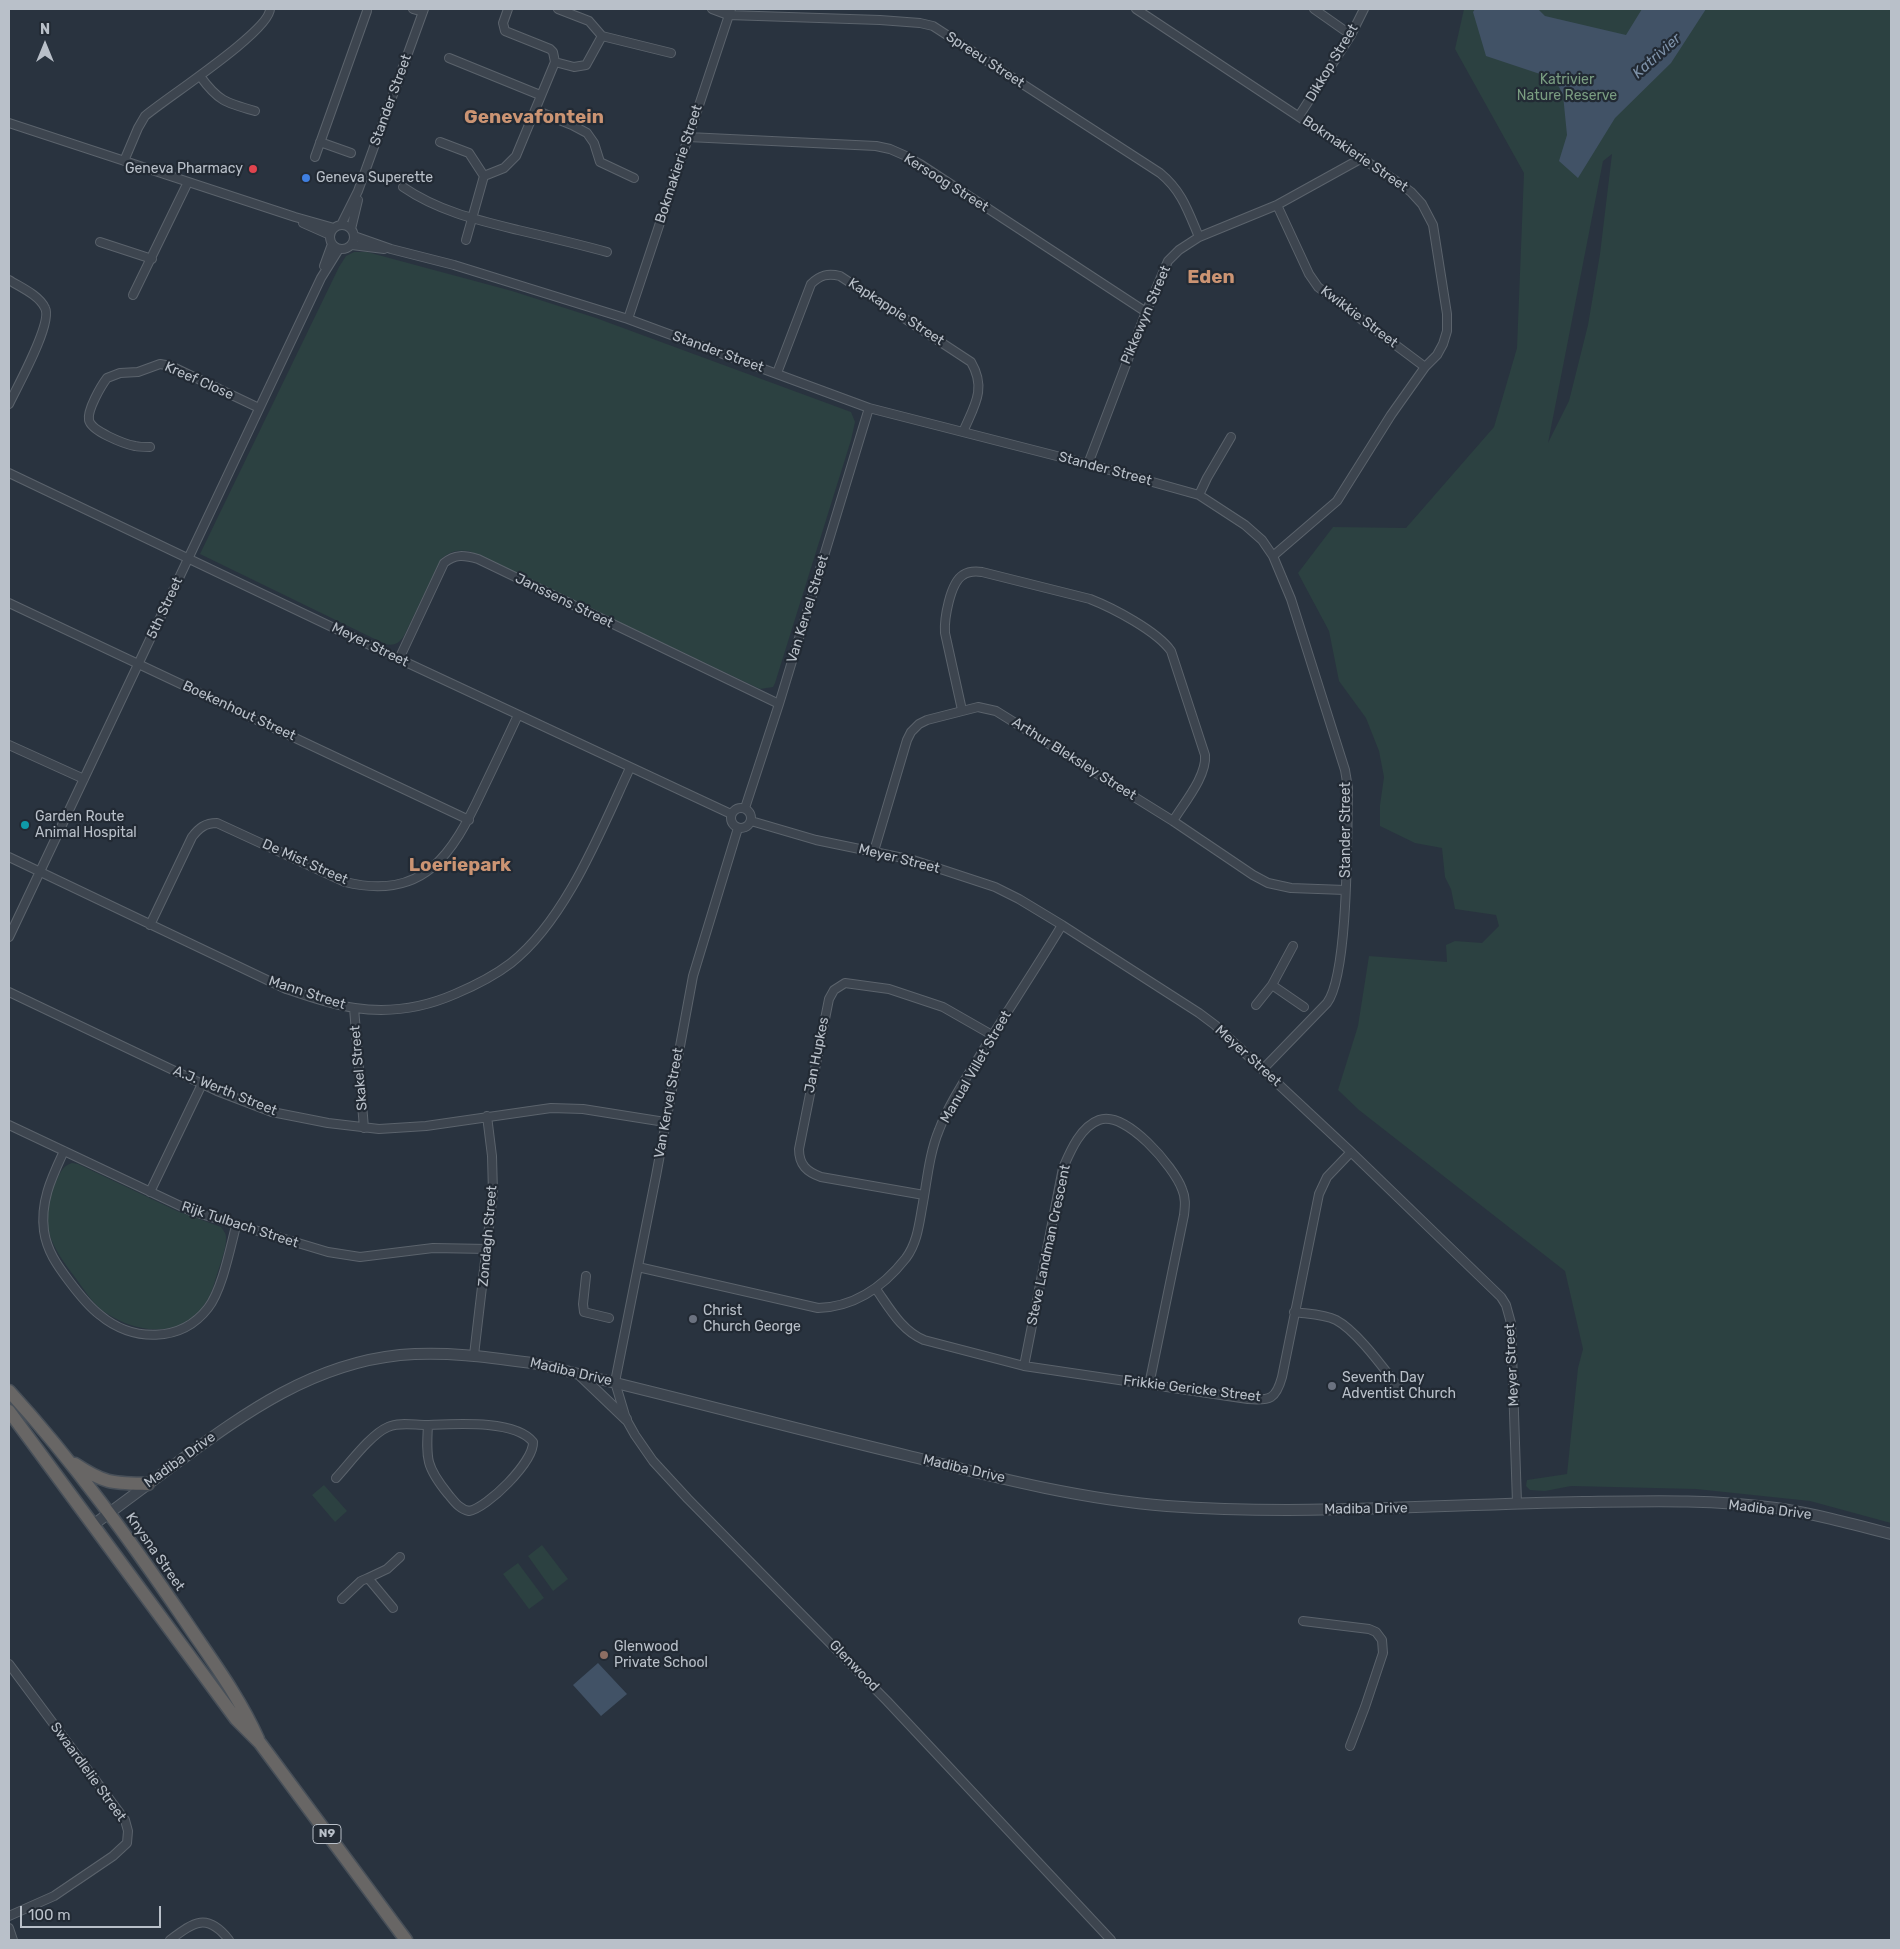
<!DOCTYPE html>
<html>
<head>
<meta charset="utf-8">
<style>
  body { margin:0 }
  #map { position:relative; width:1900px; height:1949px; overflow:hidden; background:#29333f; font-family:Rubik,sans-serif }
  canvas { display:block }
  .frame { position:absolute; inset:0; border:10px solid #b9c0c9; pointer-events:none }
  .north { position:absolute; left:20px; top:20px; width:50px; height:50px; -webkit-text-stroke:4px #222a34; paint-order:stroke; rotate:0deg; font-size:14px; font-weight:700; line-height:20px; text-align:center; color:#b9c0c9 }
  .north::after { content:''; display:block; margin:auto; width:18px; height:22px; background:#b9c0c9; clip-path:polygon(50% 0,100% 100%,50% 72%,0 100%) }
  .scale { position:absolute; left:20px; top:1906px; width:141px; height:22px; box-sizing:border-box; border:2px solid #b9c0c9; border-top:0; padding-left:6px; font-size:15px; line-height:18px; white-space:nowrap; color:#b9c0c9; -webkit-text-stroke:4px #222a34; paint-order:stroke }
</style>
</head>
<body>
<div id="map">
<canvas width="1900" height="1949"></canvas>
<div class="frame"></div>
<div class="north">N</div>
<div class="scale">100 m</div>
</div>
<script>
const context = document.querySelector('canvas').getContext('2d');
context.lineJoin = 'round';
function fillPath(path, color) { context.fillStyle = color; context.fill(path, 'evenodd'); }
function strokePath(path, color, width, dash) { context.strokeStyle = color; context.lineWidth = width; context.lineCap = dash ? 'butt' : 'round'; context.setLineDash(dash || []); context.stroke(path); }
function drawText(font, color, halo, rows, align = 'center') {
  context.font = font + ' Rubik,sans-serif'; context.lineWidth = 4.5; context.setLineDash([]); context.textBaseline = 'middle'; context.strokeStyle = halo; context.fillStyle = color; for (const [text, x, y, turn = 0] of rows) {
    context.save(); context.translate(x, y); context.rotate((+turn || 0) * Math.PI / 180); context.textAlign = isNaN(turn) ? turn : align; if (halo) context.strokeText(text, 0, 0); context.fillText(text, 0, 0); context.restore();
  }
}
fillPath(new Path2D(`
  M 1464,9 L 1891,9 L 1891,1523 L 1810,1501 L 1696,1489 L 1571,1486 L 1545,1491 L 1530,1490 L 1526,1486 L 1527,1480 L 1567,1474 L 1578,1368 L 1583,1349 L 1565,1271 L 1359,1110 L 1338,1090 L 1358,1026 L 1369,956 L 1447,962 L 1446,945 L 1455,941 L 1482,943 L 1499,926 L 1496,915 L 1455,909 L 1451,889 L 1445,877 L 1442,848 L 1415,843 L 1380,826 L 1380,805 L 1384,777 L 1379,751 L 1366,718 L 1339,681 L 1329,631 L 1298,573 L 1333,527 L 1406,528 L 1494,427 L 1517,348 L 1524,173 L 1455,49 ZM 1612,154 L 1600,254 L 1588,325 L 1569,401 L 1548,443 L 1603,161 Z
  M 354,252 L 367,252 L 512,291 L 596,318 L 851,412 L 855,422 L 851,440 L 775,683 L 773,687 L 760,689 L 469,551 C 457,549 449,552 441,559 L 404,636 C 398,644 394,646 385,644 L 200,554 L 339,267 L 346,256 Z
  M 72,1163 L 78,1164 L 177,1211 L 221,1227 C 223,1230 226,1233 226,1237 C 227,1249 218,1269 215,1281 C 200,1335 149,1341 106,1313 C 93,1305 84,1289 74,1276 C 52,1247 37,1222 54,1186 C 59,1176 61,1166 72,1163 Z
  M 324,1485 L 347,1511 L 335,1522 L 312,1495 Z
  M 542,1545 L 568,1579 L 553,1591 L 528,1556 Z
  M 518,1563 L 544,1598 L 529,1609 L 503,1574 Z`), '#2c4141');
fillPath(new Path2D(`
  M 1475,9 L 1538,9 L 1545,16 L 1626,35 L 1642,9 L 1706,9 L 1671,63 L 1615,118 L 1578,178 L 1559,161 L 1567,135 L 1563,95 L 1555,79 L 1486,56 L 1473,12 Z
  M 598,1663 L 627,1694 L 601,1716 L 573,1685 Z`), '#415266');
const minor = new Path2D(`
  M 413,9 L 423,12
  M 508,9 L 503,23 L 505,31 L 550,49 L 553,52 L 555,62
  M 558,9 L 589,21 L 602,36
  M 712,9 L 728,15 L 880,20 L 920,23 L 933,26 L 1160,173 C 1182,191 1188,211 1199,237
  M 1136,9 L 1396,181 L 1411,192 L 1422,204 L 1433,225 L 1447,314 L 1447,331 L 1443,344 L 1437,355 L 1425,367 L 1391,415 L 1337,501 L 1273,556
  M 1314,9 L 1351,35
  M 449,58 L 540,95
  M 200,76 C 218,101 226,103 255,111
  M 535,110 L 572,125 L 587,133 L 594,143 L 600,162 L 634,178
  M 1299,116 L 1351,35 L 1364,9
  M 9,123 L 295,217 L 334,228
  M 688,137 L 876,146 L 890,149 L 906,156 L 920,164 L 1146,312
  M 320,142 L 351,153
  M 440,142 L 469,153 L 484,176
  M 315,157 L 367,11
  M 124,161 L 138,128 L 145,116 C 166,98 270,31 270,9
  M 403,187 C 438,211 477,220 518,230 C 548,237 578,244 607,252
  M 1277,205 L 1309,274 L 1318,287 L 1425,367
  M 303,223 L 330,235
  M330 237a12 12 0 1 1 24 0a12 12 0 1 1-24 0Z
  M 341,225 L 358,191 L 424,9
  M 351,229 L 358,200
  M 354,236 L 391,249 L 454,265 L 628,319 L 869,408 L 1088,464 L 1199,495 L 1245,525 L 1262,540 L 1273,556 L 1291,599 L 1345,770 L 1348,788 C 1347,830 1349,974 1327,1003 L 1263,1069
  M 466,240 L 484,176 L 504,168 L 516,156 L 555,62 L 574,67 L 586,65 L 602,36 L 671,53
  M 100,242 L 152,259
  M 352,245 L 384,249
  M 324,266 L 332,244
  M 9,280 C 20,287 39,295 45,308 C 53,323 17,387 9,404
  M 133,295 L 188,182
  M 628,319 L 731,9
  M 777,373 L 811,284 C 820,275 828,273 840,276 L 971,362 C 987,389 974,406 963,432
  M 150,447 C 145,447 139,447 135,446 C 124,444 91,431 89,420 C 87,410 101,386 107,378 L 120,373 L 138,372 L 160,364 L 171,366 L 259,408
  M 1088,464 L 1146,312 L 1168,261 L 1179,250 L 1199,237 L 1277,205 L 1362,158
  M 9,473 L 399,659 L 731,814
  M 1199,495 L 1207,478 L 1231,437
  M 9,603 L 469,820
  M 399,659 L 444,563 C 455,554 464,555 478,559 L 779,704
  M 962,710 L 945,633 C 944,619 950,583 963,575 C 969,571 975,571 982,572 L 1090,599 C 1113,608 1157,631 1171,651 L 1205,755 C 1207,776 1184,803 1173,821
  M 9,745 L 84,779
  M731 818a10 10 0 1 1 20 0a10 10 0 1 1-20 0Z
  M 745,808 L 779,704 L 869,408
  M 751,821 L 816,840 L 913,860 L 995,887 L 1019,899 L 1062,925 L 1199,1013 L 1215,1025 L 1351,1152 L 1501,1297 L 1506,1305 L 1511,1323 L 1517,1503
  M 738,828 L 693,976 L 656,1176 L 615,1382 L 626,1419 L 635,1435 L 653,1461 L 688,1499 L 887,1701 L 1111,1940
  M 874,851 L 907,740 L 911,732 L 919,724 L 927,720 L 978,707 L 996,711 L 1173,821 L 1253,875 L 1268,883 L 1291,888 L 1345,890
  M 9,857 L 286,989 C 308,996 331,1005 355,1008 C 389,1013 423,1008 455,994 C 474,986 494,976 511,963 C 566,920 601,830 630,768
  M 150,925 L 192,837 C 199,828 205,823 217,823 L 345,882 C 424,901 452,855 482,791 C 494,766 506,741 518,715
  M 9,937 L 321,278 L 339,249
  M 1272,985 L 1304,1007
  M 9,992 L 217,1091 L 272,1112 L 328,1123 L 379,1129 L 426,1126 L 551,1108 L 583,1109 L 665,1122
  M 1256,1005 L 1272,985 L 1293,946
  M 354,1008 L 364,1128
  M 9,1125 L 191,1211 L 328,1252 L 360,1257 L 433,1248 L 488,1249
  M 64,1151 C 52,1177 40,1201 44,1231 C 47,1251 57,1265 69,1281 C 78,1293 88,1306 100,1315 C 132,1342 181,1343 208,1308 C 222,1290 230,1249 236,1226
  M 150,1192 L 202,1084
  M 924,1195 L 821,1177 C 807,1172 799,1165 799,1149 L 829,999 L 834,990 L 845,983 L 889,989 L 943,1007 L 992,1035
  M 638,1267 L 818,1308 C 855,1307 884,1286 906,1258 C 917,1243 919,1225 922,1208 C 927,1182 929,1154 939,1130 C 949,1104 965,1080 979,1057 C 1006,1013 1035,970 1062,925
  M 586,1276 L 583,1304 L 584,1312 L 609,1318
  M 876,1289 C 890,1309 902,1331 924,1340 L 1024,1366 L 1248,1399 C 1270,1401 1276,1399 1282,1377 L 1319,1194 L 1327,1177 L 1351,1152
  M 1294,1312 C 1308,1314 1324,1314 1336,1320 C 1357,1331 1384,1369 1399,1388
  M 474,1355 L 493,1193 L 492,1156 L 487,1116
  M 1024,1366 L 1063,1168 C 1070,1152 1080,1127 1099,1120 C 1126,1110 1174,1167 1182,1189 C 1186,1198 1185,1206 1184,1215 L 1149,1385
  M 336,1478 C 349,1464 371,1434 388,1427 C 399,1422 414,1425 426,1425 C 453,1424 515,1419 533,1442 C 534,1462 487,1508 469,1511 C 459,1509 454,1501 448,1494 C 426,1467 426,1459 428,1425
  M 342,1599 L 361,1581 L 368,1578
  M 393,1608 L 368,1578 L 387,1569 L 400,1557
  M 1303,1621 L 1369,1629 L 1376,1632 L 1382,1640 L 1383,1653 L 1365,1707 L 1350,1746
  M 9,1664 L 125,1820 L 128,1831 L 127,1843 L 113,1856 L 54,1896 L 9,1916
  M 9,1928 L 13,1940
  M 170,1940 C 194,1922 207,1912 229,1940`);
const tertiary = new Path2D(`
  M 580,1375 L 626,1419
  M 93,1525 C 121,1504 150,1483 178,1462 C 246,1412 313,1364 400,1355 C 445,1351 488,1357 532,1363 C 658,1392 783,1426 909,1456 C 994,1477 1079,1499 1167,1506 C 1306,1516 1444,1504 1583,1502 C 1647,1501 1712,1499 1776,1508 C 1816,1514 1853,1524 1891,1534`);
const trunk = new Path2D(`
  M 9,1391 C 74,1462 130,1540 184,1619 C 210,1658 239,1696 258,1739
  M 9,1411 L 236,1719 L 260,1743 L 406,1940
  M 75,1464 C 105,1484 113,1483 148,1484`);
strokePath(minor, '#5b636c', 10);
strokePath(tertiary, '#5b636c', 12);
strokePath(trunk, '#485059', 15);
strokePath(minor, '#3d454f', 8);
strokePath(tertiary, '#3d454f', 10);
strokePath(trunk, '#686665', 12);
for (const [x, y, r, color] of [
  [253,169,5,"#e0444e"],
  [306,178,5,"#3f7fe0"],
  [25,825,5,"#0f9aa8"],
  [693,1319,5,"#6b7280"],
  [1332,1386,5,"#6b7280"],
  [604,1655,5,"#8d6e63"]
]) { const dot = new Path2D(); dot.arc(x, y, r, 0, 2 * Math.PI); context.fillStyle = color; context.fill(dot); strokePath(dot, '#222a34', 2); }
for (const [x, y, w] of [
  [327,1834,28]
]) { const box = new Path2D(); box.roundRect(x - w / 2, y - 9.5, w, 19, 4); context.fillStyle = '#222a34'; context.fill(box); strokePath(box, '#b9c0c9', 1); }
drawText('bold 12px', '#b9c0c9', null, [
  ["N9",327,1834]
]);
drawText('14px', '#b9c0c9', '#222a34', [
  ["Spreeu Street",985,60,33],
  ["Dikkop Street",1332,63,-59],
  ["Stander Street",391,100,-70],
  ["Bokmakierie Street",1355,154,34],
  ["Bokmakierie Street",679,164,-72],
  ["Kersoog Street",946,183,32],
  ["Kapkappie Street",896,312,33],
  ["Pikkewyn Street",1146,315,-67],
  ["Kwikkie Street",1359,317,37],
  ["Stander Street",718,352,20],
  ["Kreef Close",199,381,24],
  ["Stander Street",1105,469,15],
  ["Janssens Street",564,601,26],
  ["5th Street",165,608,-65],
  ["Van Kervel Street",808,609,-73],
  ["Meyer Street",370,645,26],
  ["Boekenhout Street",239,711,25],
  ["Arthur Bleksley Street",1074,759,32],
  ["Stander Street",1346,830,-90],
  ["Meyer Street",899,859,14],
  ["De Mist Street",305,862,24],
  ["Mann Street",307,993,18],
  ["Jan Hupkes",817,1055,-79],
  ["Meyer Street",1248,1056,42],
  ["Manual Villet Street",976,1067,-60],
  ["Skakel Street",359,1068,-95],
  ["A.J. Werth Street",225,1091,22],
  ["Van Kervel Street",669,1103,-80],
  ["Rijk Tulbach Street",240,1225,18],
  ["Zondagh Street",488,1236,-85],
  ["Steve Landman Crescent",1049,1245,-78],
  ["Meyer Street",1512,1365,-93],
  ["Madiba Drive",571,1372,13],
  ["Frikkie Gericke Street",1192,1389,7],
  ["Madiba Drive",180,1460,-36],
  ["Madiba Drive",964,1469,13],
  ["Madiba Drive",1366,1509,-1],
  ["Madiba Drive",1770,1510,7],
  ["Knysna Street",155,1552,55],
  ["Glenwood",854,1666,46],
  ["Swaardlelie Street",88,1772,54]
]);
drawText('14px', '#7a9d81', '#222a34', [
  ["Katrivier",1567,80],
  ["Nature Reserve",1567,96]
]);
drawText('14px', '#b9c0c9', '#222a34', [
  ["Geneva Pharmacy",243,169,"right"],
  ["Geneva Superette",316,178],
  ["Garden Route",35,817],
  ["Animal Hospital",35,833],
  ["Christ",703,1311],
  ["Church George",703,1327],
  ["Seventh Day",1342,1378],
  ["Adventist Church",1342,1394],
  ["Glenwood",614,1647],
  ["Private School",614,1663]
], 'left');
drawText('italic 15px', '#7e92a9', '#222a34', [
  ["Katrivier",1657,56,-42]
]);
drawText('bold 19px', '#cb9473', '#222a34', [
  ["Genevafontein",534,118],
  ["Eden",1211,278],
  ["Loeriepark",460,866]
]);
</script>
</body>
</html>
